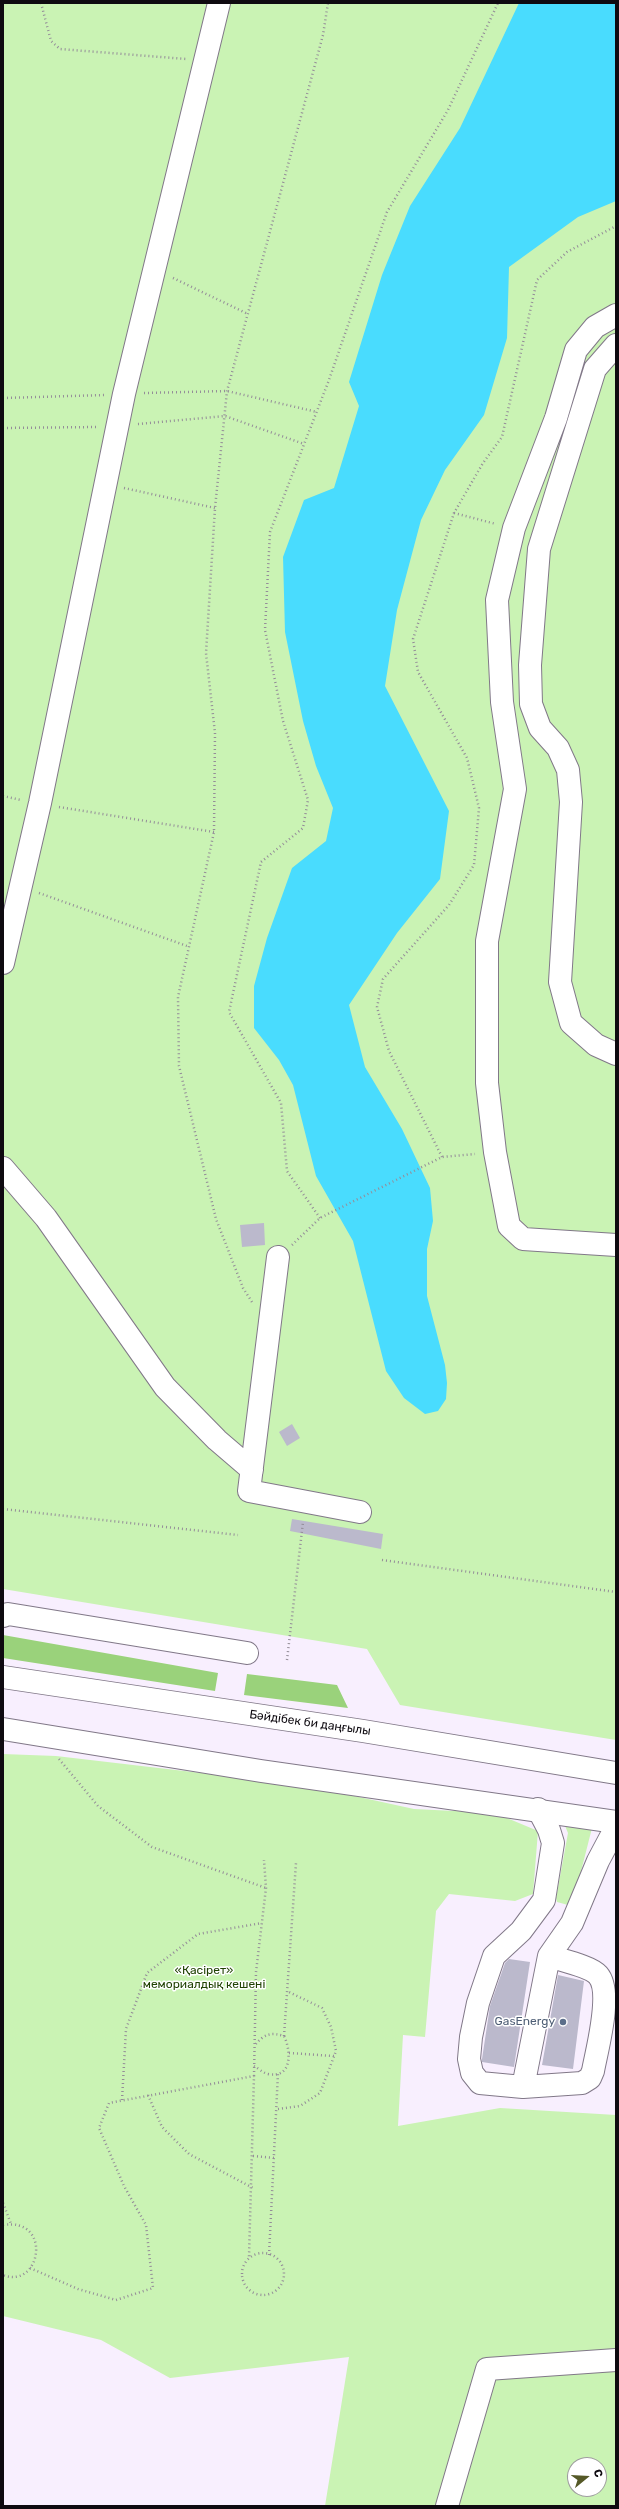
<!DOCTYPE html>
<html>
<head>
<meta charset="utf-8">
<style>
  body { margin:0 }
  #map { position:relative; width:619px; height:2509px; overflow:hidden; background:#f8effe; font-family:Rubik,sans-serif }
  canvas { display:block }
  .frame { position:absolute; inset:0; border:4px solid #0e0a10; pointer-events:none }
  .north { position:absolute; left:567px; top:2457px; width:40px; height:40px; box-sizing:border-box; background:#fff; border:1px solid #9f9d9f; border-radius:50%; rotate:72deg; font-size:11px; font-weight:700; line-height:16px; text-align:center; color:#0e0a10 }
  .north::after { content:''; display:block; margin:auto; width:14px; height:18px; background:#555927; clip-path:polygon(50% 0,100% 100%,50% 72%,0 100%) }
</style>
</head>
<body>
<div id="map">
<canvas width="619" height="2509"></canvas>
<div class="frame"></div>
<div class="north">С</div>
</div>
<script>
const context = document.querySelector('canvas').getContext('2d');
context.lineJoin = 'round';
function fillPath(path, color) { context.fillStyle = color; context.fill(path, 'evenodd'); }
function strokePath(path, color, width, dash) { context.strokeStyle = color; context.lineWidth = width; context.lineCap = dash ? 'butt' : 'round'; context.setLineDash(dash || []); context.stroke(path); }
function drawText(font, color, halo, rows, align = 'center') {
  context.font = font + ' Rubik,sans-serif'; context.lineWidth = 3; context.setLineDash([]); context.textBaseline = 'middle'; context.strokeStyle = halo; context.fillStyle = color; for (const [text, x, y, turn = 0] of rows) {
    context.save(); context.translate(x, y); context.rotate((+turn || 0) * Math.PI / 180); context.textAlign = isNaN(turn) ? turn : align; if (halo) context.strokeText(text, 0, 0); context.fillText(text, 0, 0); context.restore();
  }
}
fillPath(new Path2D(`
  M 3,3 L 616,3 L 616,1740 L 400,1705 L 367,1649 L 3,1589 Z
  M 3,1754 L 56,1756 L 304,1785 L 414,1809 L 495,1813 L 538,1831 L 533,1894 L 515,1901 L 449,1894 L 436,1911 L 425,2037 L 403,2035 L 398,2126 L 500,2108 L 616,2115 L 616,2506 L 325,2506 L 349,2357 L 170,2378 L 101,2340 L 3,2316 ZM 575,2465 L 599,2465 L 599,2489 L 575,2489 Z
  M 563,1821 L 592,1828 L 574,1899 L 568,1905 L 557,1902 L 556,1898 L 568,1833 Z`), '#caf3b4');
fillPath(new Path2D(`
  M 3,1635 L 218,1673 L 215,1691 L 3,1658 Z
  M 247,1674 L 337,1685 L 348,1708 L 244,1695 Z`), '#9ad27b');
fillPath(new Path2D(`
  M 519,3 L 616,3 L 616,201 L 578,217 L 509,267 L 507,338 L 484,415 L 445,470 L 421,520 L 397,610 L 385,686 L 449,811 L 440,879 L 397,933 L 349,1005 L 365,1067 L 402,1129 L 430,1188 L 433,1221 L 427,1249 L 427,1296 L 445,1365 L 447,1383 L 446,1399 L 438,1411 L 425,1414 L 404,1398 L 386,1371 L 353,1241 L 316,1176 L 293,1085 L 279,1060 L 254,1028 L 254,986 L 267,938 L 292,868 L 326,841 L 333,808 L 316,766 L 303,721 L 285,632 L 283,557 L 304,500 L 334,488 L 359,406 L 349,382 L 382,275 L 410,206 L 460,128 Z`), '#49dcfe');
fillPath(new Path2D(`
  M 264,1223 L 265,1245 L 242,1247 L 240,1225 Z
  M 292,1424 L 300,1438 L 287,1446 L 279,1432 Z
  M 292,1519 L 383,1534 L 381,1549 L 290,1531 Z
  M 509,1959 L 530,1962 L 514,2067 L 482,2062 L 482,2059 L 490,2006 L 505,1963 Z
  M 558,1975 L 584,1981 L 573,2069 L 542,2065 Z`), '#bbb9cc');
const minor = new Path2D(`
  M 616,315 L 595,327 L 576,350 L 556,418 L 514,528 L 497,600 L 502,702 L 515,789 L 487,941 L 487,1083 L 495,1152 L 509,1226 L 523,1239 L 616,1245
  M 616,345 L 595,369 L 539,549 L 530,665 L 531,704 L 540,728 L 558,748 L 568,770 L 571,802 L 560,982 L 571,1023 L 596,1045 L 616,1054
  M 3,963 L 40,803 L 124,394 L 219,3
  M 3,1168 L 46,1218 L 165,1387 L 217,1440 L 252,1470
  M 278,1257 L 249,1491 L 360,1512
  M 3,1616 L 8,1614 L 247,1653
  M 538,1809 L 549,1830 L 553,1843 L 544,1900 L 521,1931 L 494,1956 L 478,2003 L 471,2037 L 469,2059 L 472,2073 L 480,2083 L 523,2087 L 549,1956 L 572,1923 L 598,1861 L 616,1827
  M 523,2087 L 582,2083 L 590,2078 L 593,2071 C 597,2049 613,1992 598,1975 C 590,1966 560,1960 549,1956
  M 447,2506 L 487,2369 L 616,2360`);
const major = new Path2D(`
  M 3,1677 L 363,1731 L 616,1773
  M 3,1729 L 261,1771 L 616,1822`);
strokePath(minor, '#817888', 24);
strokePath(major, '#817888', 24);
strokePath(new Path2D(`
  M 41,3 L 51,41 L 60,49 L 186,59
  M 173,278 L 248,314
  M 144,393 L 227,391 L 317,412
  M 3,398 L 105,395
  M 138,424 L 225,416 L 304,444
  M 3,428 L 97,427
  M 124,488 L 215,508
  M 454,513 L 496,524
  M 3,796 L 21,800
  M 59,807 L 214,832
  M 39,893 L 187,946
  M 442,1157 L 389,1051 L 377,1007 L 383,979 L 449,905 L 474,865 L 479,808 L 467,758 L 418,672 L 413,639 L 454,513 L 483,463 L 502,437 L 537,280 L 567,252 L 616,226
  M 320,1218 L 287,1171 L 281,1103 L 229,1012 L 261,862 L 303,828 L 308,800 L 283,721 L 265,630 L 270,532 L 329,380 L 387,212 L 448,110 L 498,3
  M 292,1245 L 320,1218 L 442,1157 L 475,1154
  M 252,1302 L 243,1288 L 216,1219 L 179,1066 L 178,997 L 214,832 L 215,733 L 206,653 L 215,508 L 227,391 L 323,35 L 328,3
  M 3,1509 L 238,1535
  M 382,1560 L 616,1592
  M 287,1660 L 303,1522
  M 59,1759 L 98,1806 L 152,1847 L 266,1888
  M 284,2036 L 296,1863
  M 289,2053 L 334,2056
  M 254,2066 C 258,2068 263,2073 268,2074 C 293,2079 291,2050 284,2036 C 271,2032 264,2034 255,2045
  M 254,2076 L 256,1972 L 266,1888 L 264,1860
  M 148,2095 L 162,2127 L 189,2154 L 253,2188
  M 122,2100 L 126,2029 L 147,1973 L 198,1934 L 262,1923
  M 278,2109 L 300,2106 L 320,2093 L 336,2051 L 331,2027 L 322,2008 L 287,1991
  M 253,2156 L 275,2158
  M 3,2203 L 11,2224
  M 3,2225 C 53,2217 41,2290 3,2275
  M242 2274a21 21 0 1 1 42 0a21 21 0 1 1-42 0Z
  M 269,2255 L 278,2073
  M 30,2268 L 78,2289 L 116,2300 L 153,2288 L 146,2225 L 124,2186 L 99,2128 L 109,2103 L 254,2076 L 249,2257`), '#948d98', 2.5, [1, 3]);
strokePath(minor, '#fff', 22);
strokePath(major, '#fff', 22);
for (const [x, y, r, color] of [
  [563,2022,4,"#5c6f8a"]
]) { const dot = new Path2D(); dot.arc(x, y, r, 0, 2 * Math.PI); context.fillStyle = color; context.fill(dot); strokePath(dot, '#fff', 1.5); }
drawText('12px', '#0e0a10', '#fff', [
  ["Бәйдібек би даңғылы",310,1723,8]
]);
drawText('12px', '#204203', '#fff', [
  ["«Қасірет»",204,1971],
  ["мемориалдық кешені",204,1985]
]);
drawText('12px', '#4e5e75', '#fff', [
  ["GasEnergy",555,2022]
], 'right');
</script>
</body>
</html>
